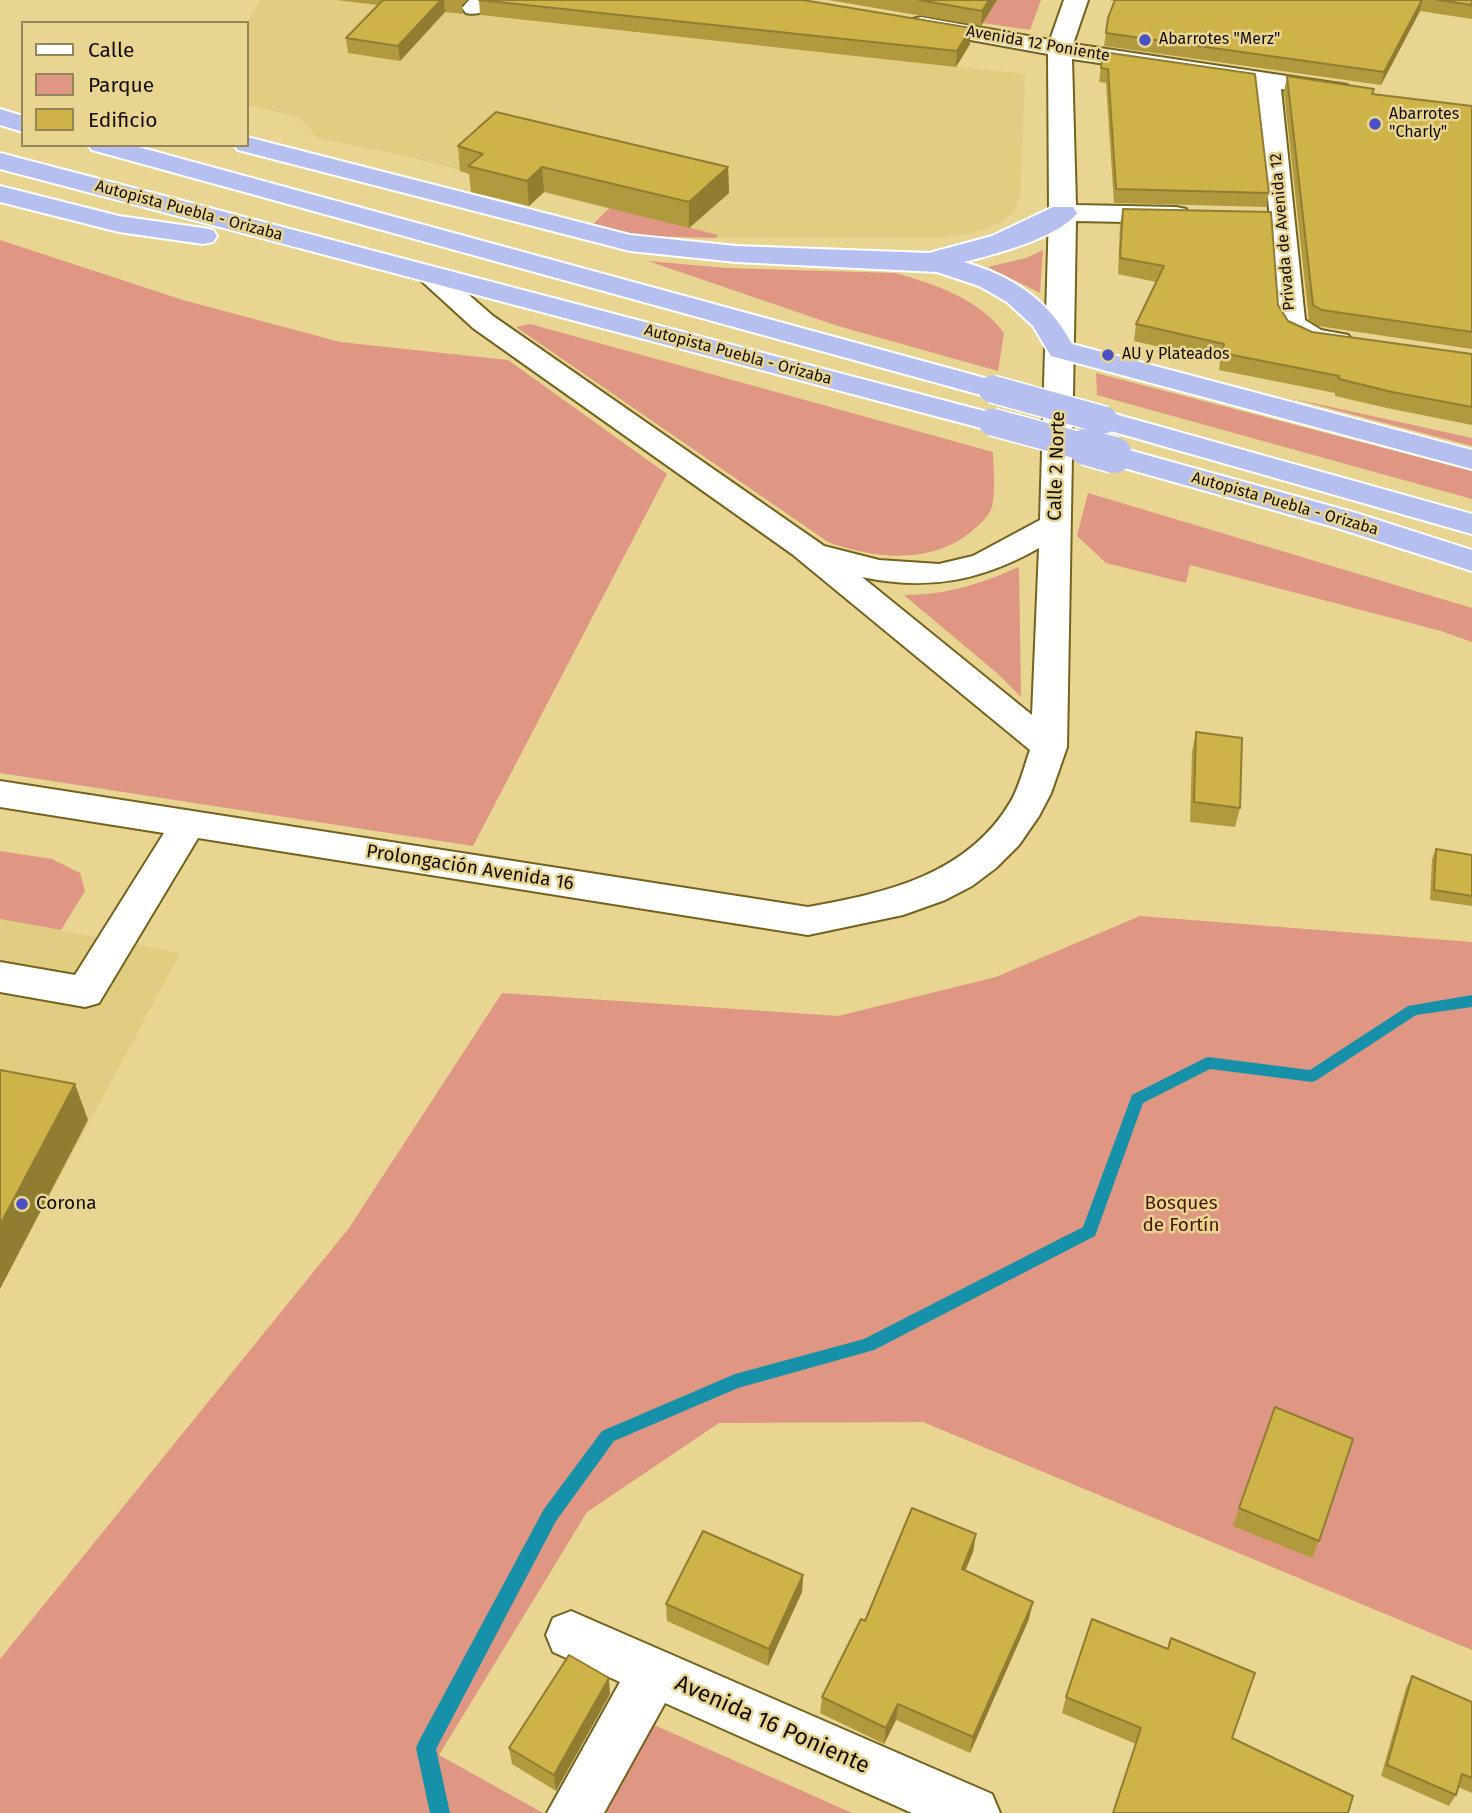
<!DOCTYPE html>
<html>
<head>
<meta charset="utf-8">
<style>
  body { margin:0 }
  #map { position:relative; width:1472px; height:1813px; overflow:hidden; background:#e7d591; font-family:"Fira Sans",sans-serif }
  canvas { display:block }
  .legend { position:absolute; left:21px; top:21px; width:228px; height:126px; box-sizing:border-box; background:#e7d591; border:2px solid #938557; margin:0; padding:9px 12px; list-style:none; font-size:21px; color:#140e00 }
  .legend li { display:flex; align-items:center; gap:14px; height:35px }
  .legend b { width:35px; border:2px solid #938557 }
</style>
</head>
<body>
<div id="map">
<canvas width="1472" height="1813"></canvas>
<ul class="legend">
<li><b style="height:9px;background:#fff"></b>Calle</li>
<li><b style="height:19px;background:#df9682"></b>Parque</li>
<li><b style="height:19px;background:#ceb348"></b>Edificio</li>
</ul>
</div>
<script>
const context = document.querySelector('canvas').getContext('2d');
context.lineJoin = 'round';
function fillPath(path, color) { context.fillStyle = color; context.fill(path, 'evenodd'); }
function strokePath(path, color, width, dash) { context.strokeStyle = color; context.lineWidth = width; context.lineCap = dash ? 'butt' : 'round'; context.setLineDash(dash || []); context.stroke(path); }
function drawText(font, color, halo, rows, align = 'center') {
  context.font = font + ' "Fira Sans",sans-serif'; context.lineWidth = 5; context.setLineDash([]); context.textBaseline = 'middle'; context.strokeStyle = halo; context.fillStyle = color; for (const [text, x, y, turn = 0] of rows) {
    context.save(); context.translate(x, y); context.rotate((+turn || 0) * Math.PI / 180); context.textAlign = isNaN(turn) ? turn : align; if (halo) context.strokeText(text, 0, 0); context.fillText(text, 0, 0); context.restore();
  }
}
fillPath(new Path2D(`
  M 260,0 L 335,0 L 1025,74 L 1020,196 L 1014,212 L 997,224 L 972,233 L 938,238 L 716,238 L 718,236 L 401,155 L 317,138 L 300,117 L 247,105 L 247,23 Z
  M 0,919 L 180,953 L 0,1289 Z`), '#e0cd81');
fillPath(new Path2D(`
  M 997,0 L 1041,0 L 1030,30 L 983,23 Z
  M 610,207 L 718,235 L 716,238 L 641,236 L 592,225 Z
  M 0,240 L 183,300 L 340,342 L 508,360 L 667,474 L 473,846 L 0,773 Z
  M 1043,250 L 1040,293 L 988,267 L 1026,258 Z
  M 648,261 L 726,268 L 895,273 C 935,284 979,299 1004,333 L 998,371 L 838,326 Z
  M 530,324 L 993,452 C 993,469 996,490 992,506 C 990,516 979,525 972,531 C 931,565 875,559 828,542 L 516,327 Z
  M 1096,373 L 1472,471 L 1472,499 L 1097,395 Z
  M 1290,398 L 1472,438 L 1472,446 Z
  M 1088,493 L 1472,608 L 1472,642 L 1441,631 L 1190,565 L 1186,583 L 1106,563 L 1077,536 Z
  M 1019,567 L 1021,697 L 998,674 L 904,595 C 947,595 980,584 1019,567 Z
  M 0,851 L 52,859 L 80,873 L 85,891 L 61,930 L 0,919 Z
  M 1140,916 L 1472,942 L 1472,1650 L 923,1422 L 719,1423 L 587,1512 L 439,1755 L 543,1813 L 0,1813 L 0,1659 L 349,1228 L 502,993 L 838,1016 L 996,977 Z
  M 643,1720 L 852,1813 L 596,1813 Z`), '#df9682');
fillPath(new Path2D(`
  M 1472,995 L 1472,1007 L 1416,1015 L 1317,1080 L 1312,1082 L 1210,1069 L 1143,1103 L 1095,1236 L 874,1350 L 738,1388 L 614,1441 L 556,1521 L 436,1749 L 450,1813 L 430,1813 L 416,1748 L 419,1741 L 544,1509 L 602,1431 L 735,1374 L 864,1339 L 1083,1227 L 1132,1095 L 1203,1059 L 1208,1057 L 1310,1070 L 1408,1006 Z`), '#1691a9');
const minor = new Path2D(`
  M 469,0 L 495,0 C 487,11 479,16 466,13 L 462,8 Z
  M 1064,0 L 1088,0 L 1073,44 L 1347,85 L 1350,90 L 1347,95 L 1338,97 L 1281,89 L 1305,320 L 1321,330 L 1348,335 L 1353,341 L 1348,347 C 1326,353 1287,346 1277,322 C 1271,306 1272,256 1271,236 C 1268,186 1261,135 1255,86 L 1072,59 L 1076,205 L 1176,207 L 1186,209 L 1190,215 L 1186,221 L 1176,223 L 1076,221 L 1067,747 L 1051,793 L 1039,816 L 1019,845 L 996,868 L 972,886 L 945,900 L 903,915 L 808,935 L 198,838 L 99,1003 L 85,1007 L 0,992 L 0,962 L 75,975 L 164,833 L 0,807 L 0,781 L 808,907 C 886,893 968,875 1011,801 C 1020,785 1024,767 1030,750 L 792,554 L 473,328 L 414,274 L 418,268 L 428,266 L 438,268 L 493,316 L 824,546 L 879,560 L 939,564 L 973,556 L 1040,520 L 1049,213 L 1048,54 L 921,31 L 913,29 L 909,24 L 913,19 L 921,17 L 1050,40 ZM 1039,548 L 1032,715 L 862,577 C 927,591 981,581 1039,548 Z
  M 571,1611 L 992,1794 L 1000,1813 L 912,1813 L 665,1703 L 604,1813 L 547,1813 L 620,1682 L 553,1652 L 546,1635 L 553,1618 Z`);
const highway = new Path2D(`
  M 0,109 L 23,116 L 23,132 L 0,125 Z
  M 247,137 L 630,235 L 736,246 L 929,253 L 992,236 L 1053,207 L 1073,207 L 1077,213 C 1060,237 993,255 964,262 C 1012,276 1049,300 1072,344 L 1472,450 L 1472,469 L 1051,356 L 1033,326 L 1007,302 L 979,286 L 937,272 L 736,262 L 630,251 L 238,150 L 234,145 L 247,145 Z
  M 88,145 L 131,145 L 1003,383 L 1007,389 L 1003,395 L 992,398 L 981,395 L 92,150 Z
  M 0,153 L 1003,416 L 1007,422 L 1003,428 L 992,431 L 981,428 L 0,169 Z
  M 0,186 L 119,216 L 203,228 L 213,230 L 217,236 L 213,242 L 203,244 L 119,232 L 0,202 Z
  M 1104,411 L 1472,514 L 1472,534 L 1093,426 L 1089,420 L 1093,414 Z
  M 1114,446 L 1356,513 L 1472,550 L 1472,571 L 1334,527 L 1103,462 L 1098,455 L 1103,448 Z`);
strokePath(minor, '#73631e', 4);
strokePath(highway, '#fff', 4);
fillPath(minor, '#fff');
fillPath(highway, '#b6c0f0');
const highwayBridgeFar1 = new Path2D(`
  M 992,389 L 1104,420
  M 992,422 L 1092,449`);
const highwayBridge = new Path2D(`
  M 1086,447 L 1114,455`);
strokePath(highwayBridgeFar1, '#fff', 30, []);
strokePath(highwayBridge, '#fff', 39, []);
strokePath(highwayBridgeFar1, '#b6c0f0', 27);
strokePath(highwayBridge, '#b6c0f0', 36);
fillPath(new Path2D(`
  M 336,0 L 467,0 L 462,5 L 463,14 L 445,12 L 400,61 L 348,53 L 346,38 L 378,5 Z
  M 479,0 L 970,44 L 956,67 L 480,15 Z
  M 828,0 L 997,0 L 981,26 Z
  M 1109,0 L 1472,0 L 1472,19 L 1420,11 L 1381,85 L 1104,46 L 1108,18 L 1115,1 Z
  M 1103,52 L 1269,193 L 1266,207 L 1114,203 L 1106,83 L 1099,82 Z
  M 1287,76 L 1373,94 L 1472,106 L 1472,349 L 1318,326 L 1309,321 L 1284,92 Z
  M 458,146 L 728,167 L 729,193 L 689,228 L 544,192 L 529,206 L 471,192 L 469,174 L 460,171 Z
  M 1123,209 L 1278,305 L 1288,321 L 1312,332 L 1472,354 L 1472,425 L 1387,408 L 1335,396 L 1335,393 L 1219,370 L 1220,361 L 1134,341 L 1136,324 L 1156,282 L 1118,274 L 1120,225 Z
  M 1196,732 L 1240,808 L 1235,827 L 1190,822 L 1192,752 Z
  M 1436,849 L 1472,855 L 1472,906 L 1430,900 L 1432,859 Z
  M 1275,1407 L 1319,1541 L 1312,1558 L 1233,1526 Z
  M 976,1534 L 973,1552 L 965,1571 L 1029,1619 L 970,1753 L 896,1720 L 884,1744 L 820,1713 L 822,1697 Z
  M 803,1575 L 802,1592 L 768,1666 L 667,1621 L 666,1604 Z
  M 1168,1649 L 1136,1744 L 1062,1713 L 1066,1697 Z
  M 1412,1676 L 1472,1702 L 1472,1793 L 1458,1787 L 1456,1795 L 1449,1806 L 1381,1776 L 1406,1688 Z
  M 610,1694 L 556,1791 L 512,1764 L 509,1748 Z`), '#b19a3e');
fillPath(new Path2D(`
  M 441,0 L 444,0 L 445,12 L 400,61 L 398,46 Z
  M 989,0 L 997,0 L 981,26 L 982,11 Z
  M 1422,0 L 1420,11 L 1381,85 L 1384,72 Z
  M 971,28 L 970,44 L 956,67 L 957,51 Z
  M 542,167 L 544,192 L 529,206 L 527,181 Z
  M 728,167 L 729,193 L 689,228 L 689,202 Z
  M 75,1084 L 88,1120 L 0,1289 L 0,1225 Z
  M 976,1534 L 973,1552 L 959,1586 L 962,1569 Z
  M 803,1575 L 802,1592 L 768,1666 L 769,1649 Z
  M 1033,1602 L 1029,1619 L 970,1753 L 973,1737 Z
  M 609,1678 L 610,1694 L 556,1791 L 554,1775 Z
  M 898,1704 L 896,1720 L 884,1744 L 886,1728 Z`), '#907d32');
const building = new Path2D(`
  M 383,0 L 441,0 L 398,46 L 346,38 Z
  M 479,0 L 803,0 L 971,28 L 957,51 Z
  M 919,0 L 989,0 L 982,11 Z
  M 1115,0 L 1422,0 L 1384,72 L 1106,33 L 1108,18 Z
  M 1438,0 L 1472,0 L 1472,5 Z
  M 1103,52 L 1255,74 L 1269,193 L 1116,189 L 1108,69 L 1101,68 Z
  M 1287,76 L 1374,89 L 1372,94 L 1472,106 L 1472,332 L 1322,310 L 1313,305 Z
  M 496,112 L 728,167 L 689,202 L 542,167 L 527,181 L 468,166 L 483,154 L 458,146 Z
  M 1123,209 L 1271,212 L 1278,305 L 1288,321 L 1312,332 L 1472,354 L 1472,407 L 1392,392 L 1339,379 L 1339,376 L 1222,353 L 1224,344 L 1136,324 L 1164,266 L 1120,258 Z
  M 1196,732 L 1242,738 L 1240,808 L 1194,802 Z
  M 1436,849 L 1472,855 L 1472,896 L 1434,890 Z
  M 0,1070 L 75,1084 L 0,1225 Z
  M 1275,1407 L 1353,1439 L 1319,1541 L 1239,1508 Z
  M 912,1508 L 976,1534 L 962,1569 L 1033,1602 L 973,1737 L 898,1704 L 886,1728 L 822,1697 L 861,1619 L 865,1621 Z
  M 703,1531 L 803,1575 L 769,1649 L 666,1604 Z
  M 1092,1619 L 1168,1649 L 1171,1638 L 1255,1673 L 1232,1738 L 1353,1796 L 1348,1813 L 1113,1813 L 1141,1728 L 1066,1697 Z
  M 569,1655 L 609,1678 L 554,1775 L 509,1748 Z
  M 1412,1676 L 1472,1702 L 1472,1778 L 1462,1774 L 1456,1795 L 1387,1765 Z`);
fillPath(building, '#ceb348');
strokePath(building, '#907d32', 2);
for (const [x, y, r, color] of [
  [1145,40,7,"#4a50c5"],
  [1375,124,7,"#4a50c5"],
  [1108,355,7,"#4a50c5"],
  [22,1204,7,"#4a50c5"]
]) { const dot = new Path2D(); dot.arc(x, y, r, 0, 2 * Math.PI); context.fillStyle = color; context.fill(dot); strokePath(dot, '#e7d591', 2.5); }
drawText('16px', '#140e00', '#e7d591', [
  ["Abarrotes \"Merz\"",1159,40],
  ["Abarrotes",1389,115],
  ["\"Charly\"",1389,133],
  ["AU y Plateados",1122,355]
], 'left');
drawText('16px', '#140e00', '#e7d591', [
  ["Avenida 12 Poniente",1038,44,10],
  ["Autopista Puebla - Orizaba",189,211,15],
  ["Privada de Avenida 12",1283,232,-95],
  ["Autopista Puebla - Orizaba",738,355,15],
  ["Autopista Puebla - Orizaba",1285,504,16]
]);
drawText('19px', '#140e00', '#e7d591', [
  ["Calle 2 Norte",1057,466,-88],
  ["Prolongación Avenida 16",470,868,9]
]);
drawText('19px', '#140e00', '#e7d591', [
  ["Corona",36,1204]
], 'left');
drawText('19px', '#511303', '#e7d591', [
  ["Bosques",1181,1204],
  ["de Fortín",1181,1226]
]);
drawText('23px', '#140e00', '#e7d591', [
  ["Avenida 16 Poniente",772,1725,24]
]);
</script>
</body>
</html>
